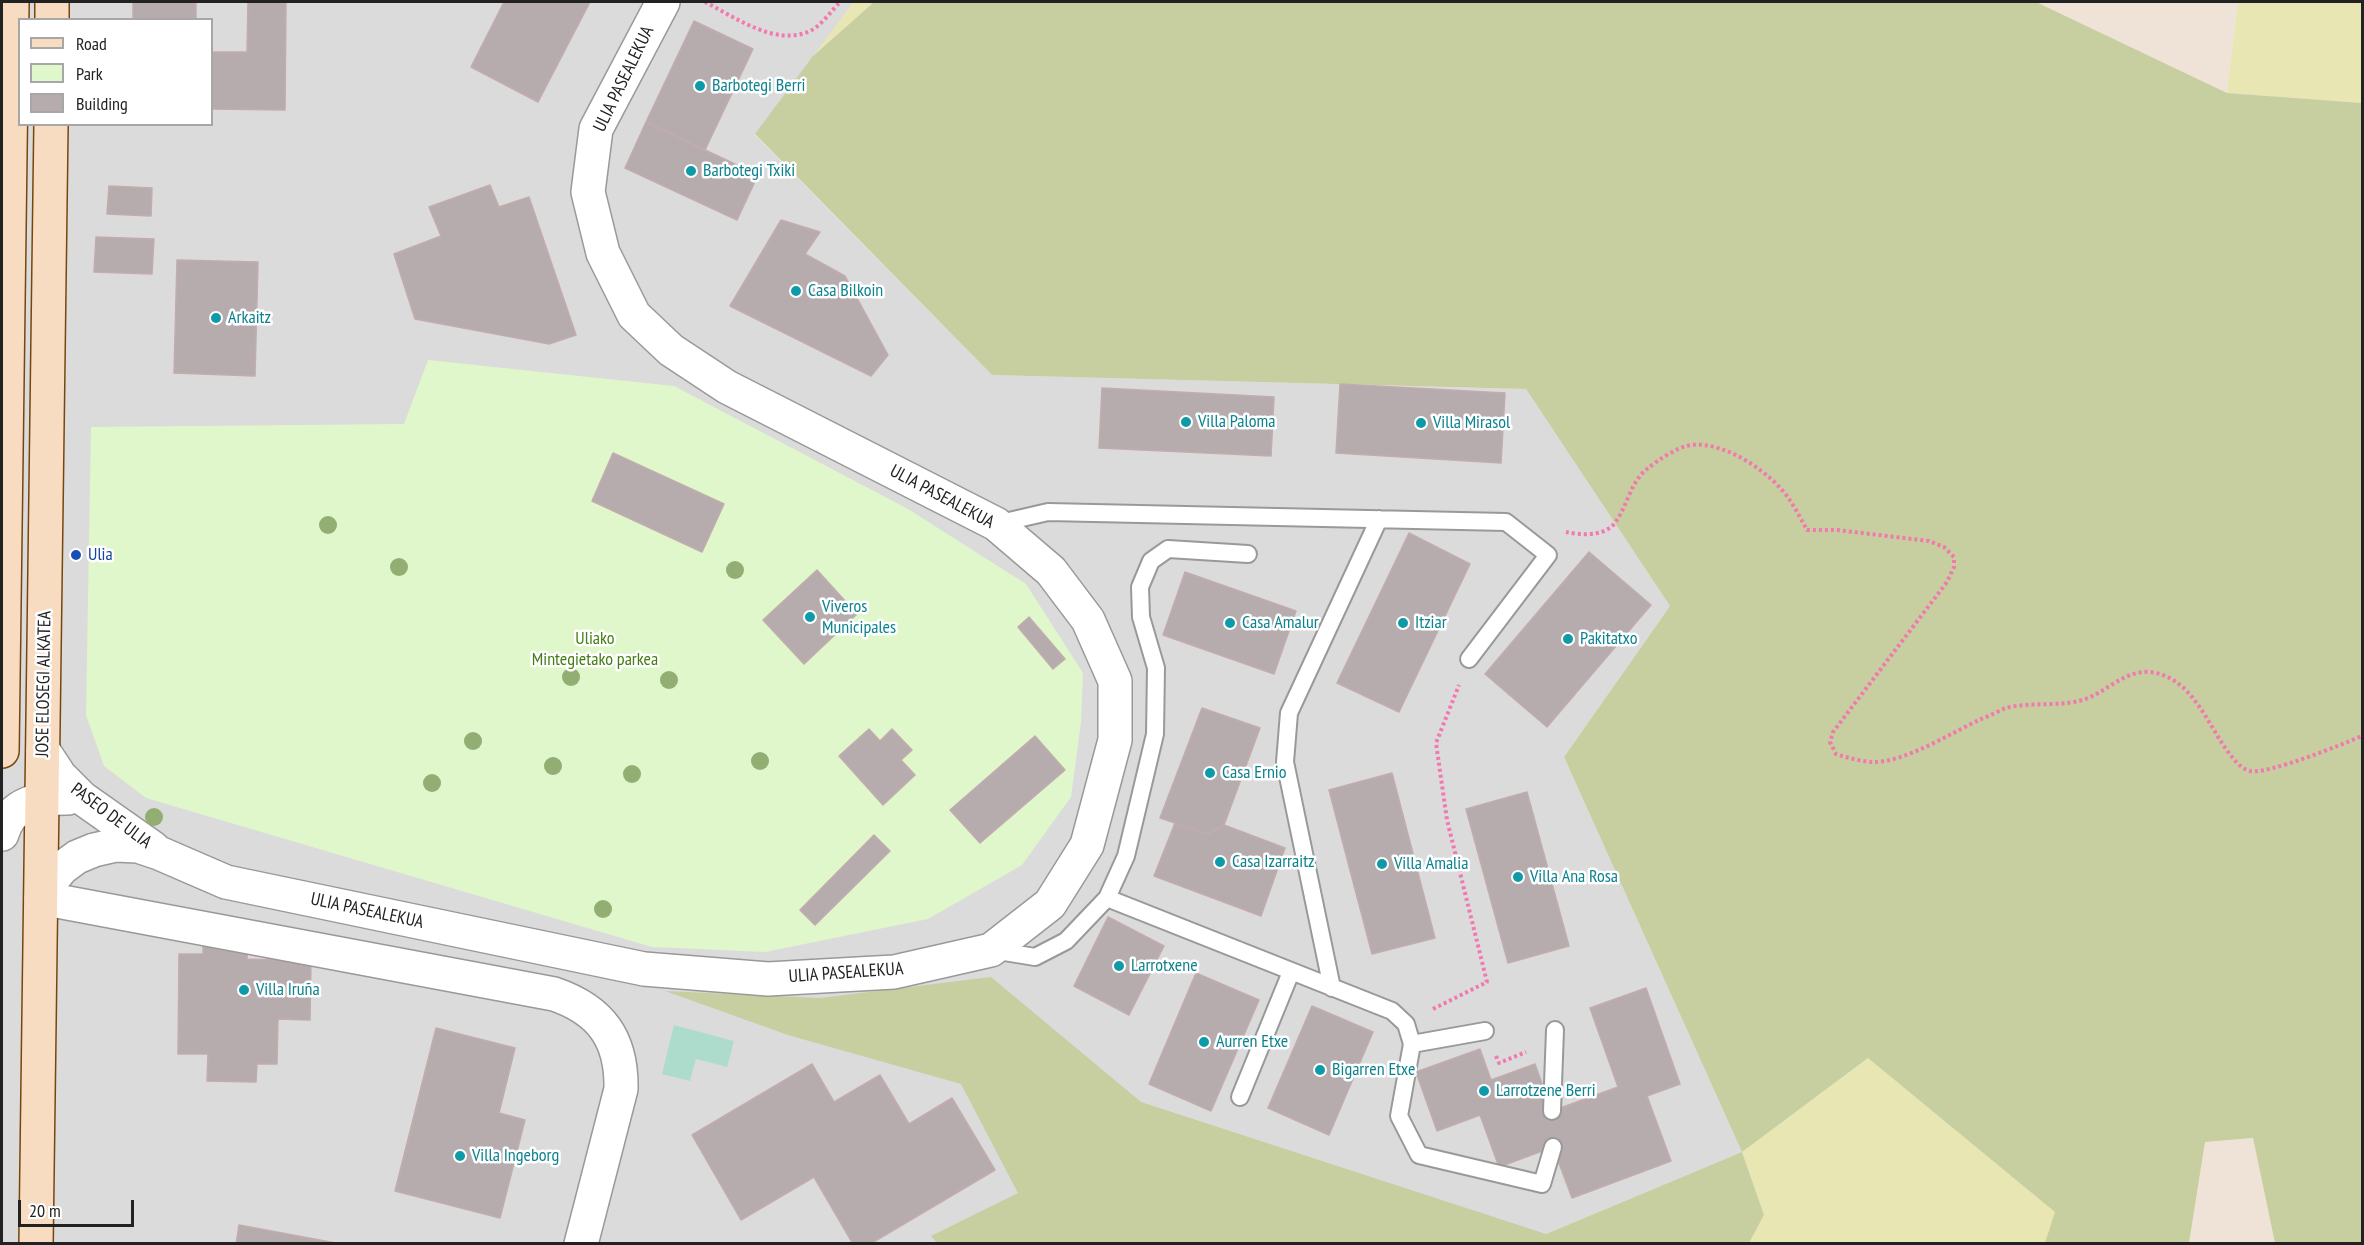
<!DOCTYPE html>
<html>
<head>
<meta charset="utf-8">
<style>
  body { margin:0 }
  #map { position:relative; width:2364px; height:1245px; overflow:hidden; background:#f1eae9; font-family:"PT Sans Narrow",sans-serif }
  canvas { display:block }
  .frame { position:absolute; inset:0; border:3px solid #222; pointer-events:none }
  .legend { position:absolute; left:18px; top:18px; width:195px; height:108px; box-sizing:border-box; background:#fff; border:2px solid #a7a7a7; margin:0; padding:8px 10px; list-style:none; font-size:18px; color:#222 }
  .legend li { display:flex; align-items:center; gap:12px; height:30px }
  .legend b { width:30px; border:2px solid #a7a7a7 }
  .scale { position:absolute; left:18px; top:1200px; width:116px; height:27px; box-sizing:border-box; border:3px solid #222; border-top:0; padding-left:8px; font-size:18px; line-height:21px; white-space:nowrap; color:#222; -webkit-text-stroke:4px #fff; paint-order:stroke }
</style>
</head>
<body>
<div id="map">
<canvas width="2364" height="1245"></canvas>
<div class="frame"></div>
<ul class="legend">
<li><b style="height:8px;background:#f7dcc2"></b>Road</li>
<li><b style="height:16px;background:#dff7ca"></b>Park</li>
<li><b style="height:16px;background:#b7acad"></b>Building</li>
</ul>
<div class="scale">20 m</div>
</div>
<script>
const context = document.querySelector('canvas').getContext('2d');
context.lineJoin = 'round';
function fillPath(path, color) { context.fillStyle = color; context.fill(path, 'evenodd'); }
function strokePath(path, color, width, dash) { context.strokeStyle = color; context.lineWidth = width; context.lineCap = dash ? 'butt' : 'round'; context.setLineDash(dash || []); context.stroke(path); }
function drawText(font, color, halo, rows, align = 'center') {
  context.font = font + ' "PT Sans Narrow",sans-serif'; context.lineWidth = 5; context.setLineDash([]); context.textBaseline = 'middle'; context.strokeStyle = halo; context.fillStyle = color; for (const [text, x, y, turn = 0] of rows) {
    context.save(); context.translate(x, y); context.rotate((+turn || 0) * Math.PI / 180); context.textAlign = isNaN(turn) ? turn : align; if (halo) context.strokeText(text, 0, 0); context.fillText(text, 0, 0); context.restore();
  }
}
fillPath(new Path2D(`
  M 2,2 L 854,2 L 755,135 L 992,375 L 1526,389 L 1670,606 L 1564,757 L 1742,1152 L 1546,1234 L 1549,1243 L 2,1244 ZM 20,20 L 212,20 L 212,124 L 20,124 Z`), '#dcdbdb');
fillPath(new Path2D(`
  M 2036,2 L 2238,2 L 2227,93 Z
  M 2253,1138 L 2275,1243 L 2189,1244 L 2205,1142 Z`), '#eee3d6');
fillPath(new Path2D(`
  M 854,2 L 874,2 L 813,56 Z
  M 2238,2 L 2362,2 L 2362,103 L 2227,93 Z
  M 1868,1058 L 2056,1212 L 2045,1243 L 1749,1243 L 1764,1215 L 1742,1152 Z`), '#e8e6b3');
fillPath(new Path2D(`
  M 874,2 L 2036,2 L 2227,93 L 2362,103 L 2362,1243 L 2275,1243 L 2253,1138 L 2205,1142 L 2189,1243 L 2045,1243 L 2055,1212 L 1868,1058 L 1742,1152 L 1764,1215 L 1749,1243 L 937,1243 L 931,1236 L 1018,1193 L 961,1084 L 788,1035 L 665,991 L 820,998 L 991,977 L 1141,1102 L 1546,1234 L 1742,1152 L 1564,757 L 1670,606 L 1526,389 L 992,375 L 755,134 L 813,56 Z`), '#c7cea0');
fillPath(new Path2D(`
  M 428,360 L 674,386 L 908,509 L 1026,584 L 1083,673 L 1081,722 L 1071,797 L 1022,865 L 928,919 L 765,952 L 652,947 L 146,798 L 104,766 L 86,715 L 91,427 L 404,424 Z`), '#dff7ca');
fillPath(new Path2D(`
  M 674,1025 L 734,1041 L 727,1067 L 696,1059 L 690,1081 L 662,1074 Z`), '#addccd');
const building = new Path2D(`
  M 133,2 L 196,2 L 196,20 L 133,20 Z
  M 248,2 L 286,2 L 285,110 L 212,109 L 212,52 L 247,52 Z
  M 504,2 L 590,2 L 538,102 L 471,67 Z
  M 694,21 L 753,49 L 705,150 L 646,122 Z
  M 646,122 L 758,175 L 737,220 L 625,168 Z
  M 490,185 L 499,207 L 529,197 L 576,335 L 549,344 L 415,319 L 394,254 L 441,236 L 429,207 Z
  M 109,186 L 152,188 L 151,216 L 107,214 Z
  M 781,220 L 820,232 L 805,254 L 845,276 L 888,355 L 871,376 L 730,306 Z
  M 96,237 L 154,239 L 152,274 L 94,272 Z
  M 177,260 L 258,262 L 255,376 L 174,373 Z
  M 1340,384 L 1505,393 L 1501,463 L 1336,453 Z
  M 1102,388 L 1274,397 L 1271,456 L 1099,448 Z
  M 613,453 L 724,504 L 702,552 L 592,501 Z
  M 1409,533 L 1470,564 L 1399,712 L 1337,683 Z
  M 1589,552 L 1651,605 L 1547,727 L 1485,674 Z
  M 817,570 L 857,614 L 804,664 L 763,620 Z
  M 1185,572 L 1296,611 L 1274,674 L 1163,635 Z
  M 1029,617 L 1065,659 L 1053,669 L 1018,627 Z
  M 1202,708 L 1260,728 L 1224,825 L 1208,834 L 1160,818 Z
  M 869,729 L 880,741 L 892,729 L 912,750 L 901,760 L 915,775 L 883,805 L 839,756 Z
  M 1035,736 L 1065,770 L 980,843 L 950,810 Z
  M 1392,773 L 1435,938 L 1372,954 L 1329,790 Z
  M 1527,792 L 1569,946 L 1508,963 L 1466,809 Z
  M 1175,823 L 1208,834 L 1224,825 L 1285,848 L 1261,916 L 1154,876 Z
  M 874,835 L 890,851 L 815,925 L 800,910 Z
  M 1108,917 L 1164,946 L 1129,1015 L 1074,986 Z
  M 203,941 L 248,942 L 247,959 L 311,961 L 310,1020 L 278,1019 L 277,1064 L 257,1064 L 256,1082 L 207,1081 L 208,1054 L 178,1054 L 179,954 L 203,954 Z
  M 1196,973 L 1259,1000 L 1211,1111 L 1149,1084 Z
  M 1646,988 L 1680,1084 L 1647,1096 L 1671,1161 L 1572,1198 L 1553,1147 L 1499,1167 L 1480,1115 L 1437,1131 L 1416,1072 L 1480,1049 L 1491,1080 L 1535,1064 L 1552,1111 L 1618,1087 L 1590,1008 Z
  M 1312,1006 L 1373,1032 L 1329,1135 L 1268,1108 Z
  M 436,1028 L 515,1048 L 499,1113 L 525,1120 L 500,1218 L 395,1191 Z
  M 812,1064 L 834,1102 L 880,1075 L 909,1124 L 952,1098 L 995,1170 L 870,1244 L 853,1244 L 814,1177 L 741,1220 L 692,1135 Z
  M 239,1225 L 341,1244 L 236,1244 Z`);
fillPath(building, '#b7acad');
strokePath(building, '#c2acae', 1.5);
const service = new Path2D(`
  M 996,524 L 1048,512 L 1506,522 L 1548,555 L 1469,659
  M 1107,898 L 1392,1011 L 1406,1024 L 1412,1044 L 1399,1116 L 1419,1155 L 1542,1184 L 1553,1147
  M 992,950 L 1035,957 L 1066,941 L 1107,898 L 1126,856 L 1155,734 L 1156,668 L 1141,617 L 1140,587 L 1151,561 L 1168,549 L 1248,554
  M 1332,988 L 1285,762 L 1289,713 L 1379,519
  M 1412,1044 L 1485,1031
  M 1240,1097 L 1291,972
  M 1552,1111 L 1555,1030`);
const minor = new Path2D(`
  M 43,750 L 60,776 L 82,798 L 153,848
  M 2,834 C 11,802 39,798 68,798
  M 581,1244 L 621,1089 C 622,1039 601,1010 554,994 L 41,898 L 50,882 L 62,868 L 77,857 L 94,850 L 116,845 L 138,846 L 159,853 L 226,882 L 644,969 L 768,979 L 894,972 L 991,950 L 1050,904 L 1087,845 L 1115,740 L 1115,681 L 1088,620 L 1051,571 L 996,524 L 727,387 L 671,350 L 634,315 L 603,253 L 588,192 L 596,129 L 663,2`);
const secondary = new Path2D(`
  M 52,20 L 52,2
  M 2,751 L 12,2
  M 36,1244 L 51,124`);
strokePath(service, '#999', 20);
strokePath(minor, '#999', 36);
strokePath(secondary, '#76470c', 36);
strokePath(new Path2D(`
  M 705,2 C 735,17 775,47 810,31 C 821,26 832,10 840,2
  M 1566,532 C 1580,535 1603,537 1614,524 C 1627,508 1630,482 1647,469 C 1658,460 1677,447 1691,445 C 1725,441 1773,473 1791,502 C 1797,511 1802,521 1807,530 L 1837,530 L 1929,541 L 1944,547 L 1954,557 L 1954,567 L 1947,582 L 1833,732 L 1830,742 L 1836,754 C 1848,758 1860,761 1872,762 C 1904,763 1951,733 1981,719 C 1990,716 1998,711 2006,708 C 2032,701 2063,708 2088,698 C 2108,690 2126,670 2150,672 C 2194,677 2208,728 2232,757 C 2237,763 2242,769 2250,771 C 2267,775 2343,744 2362,736
  M 1433,1009 L 1487,982 L 1447,820 L 1436,743 L 1459,685
  M 1496,1056 L 1499,1063 L 1526,1052`), '#f279af', 4, [3, 3]);
strokePath(service, '#fff', 16);
strokePath(minor, '#fff', 33);
strokePath(secondary, '#f7dcc2', 33);
context.fillStyle = '#92ae73';
for (const [x, y] of [
  [328,525],
  [399,567],
  [735,570],
  [571,677],
  [669,680],
  [473,741],
  [760,761],
  [553,766],
  [632,774],
  [432,783],
  [154,817],
  [603,909]
]) { context.beginPath(); context.arc(x, y, 9, 0, 2 * Math.PI); context.fill(); }
for (const [x, y, r, color] of [
  [700,86,6,"#0f9aa8"],
  [691,171,6,"#0f9aa8"],
  [796,291,6,"#0f9aa8"],
  [216,318,6,"#0f9aa8"],
  [1186,422,6,"#0f9aa8"],
  [1421,423,6,"#0f9aa8"],
  [76,555,6,"#1a4fb4"],
  [810,617,6,"#0f9aa8"],
  [1230,623,6,"#0f9aa8"],
  [1403,623,6,"#0f9aa8"],
  [1568,639,6,"#0f9aa8"],
  [1210,773,6,"#0f9aa8"],
  [1220,862,6,"#0f9aa8"],
  [1382,864,6,"#0f9aa8"],
  [1518,877,6,"#0f9aa8"],
  [1119,966,6,"#0f9aa8"],
  [244,990,6,"#0f9aa8"],
  [1204,1042,6,"#0f9aa8"],
  [1320,1070,6,"#0f9aa8"],
  [1484,1091,6,"#0f9aa8"],
  [460,1156,6,"#0f9aa8"]
]) { const dot = new Path2D(); dot.arc(x, y, r, 0, 2 * Math.PI); context.fillStyle = color; context.fill(dot); strokePath(dot, '#fff', 2); }
drawText('18px', '#222', '#fff', [
  ["ULIA PASEALEKUA",624,79,-64],
  ["ULIA PASEALEKUA",942,497,28],
  ["JOSE ELOSEGI ALKATEA",44,684,-89],
  ["PASEO DE ULIA",111,816,37],
  ["ULIA PASEALEKUA",367,911,12],
  ["ULIA PASEALEKUA",846,973,-4]
]);
drawText('18px', '#0d838f', '#fff', [
  ["Barbotegi Berri",712,86],
  ["Barbotegi Txiki",703,171],
  ["Casa Bilkoin",808,291],
  ["Arkaitz",228,318],
  ["Villa Paloma",1198,422],
  ["Villa Mirasol",1433,423],
  ["Viveros",822,607],
  ["Municipales",822,628],
  ["Casa Amalur",1242,623],
  ["Itziar",1415,623],
  ["Pakitatxo",1580,639],
  ["Casa Ernio",1222,773],
  ["Casa Izarraitz",1232,862],
  ["Villa Amalia",1394,864],
  ["Villa Ana Rosa",1530,877],
  ["Larrotxene",1131,966],
  ["Villa Iruña",256,990],
  ["Aurren Etxe",1216,1042],
  ["Bigarren Etxe",1332,1070],
  ["Larrotzene Berri",1496,1091],
  ["Villa Ingeborg",472,1156]
], 'left');
drawText('18px', '#164399', '#fff', [
  ["Ulia",88,555]
], 'left');
drawText('18px', '#447d13', '#fff', [
  ["Uliako",595,639],
  ["Mintegietako parkea",595,660]
]);
</script>
</body>
</html>
